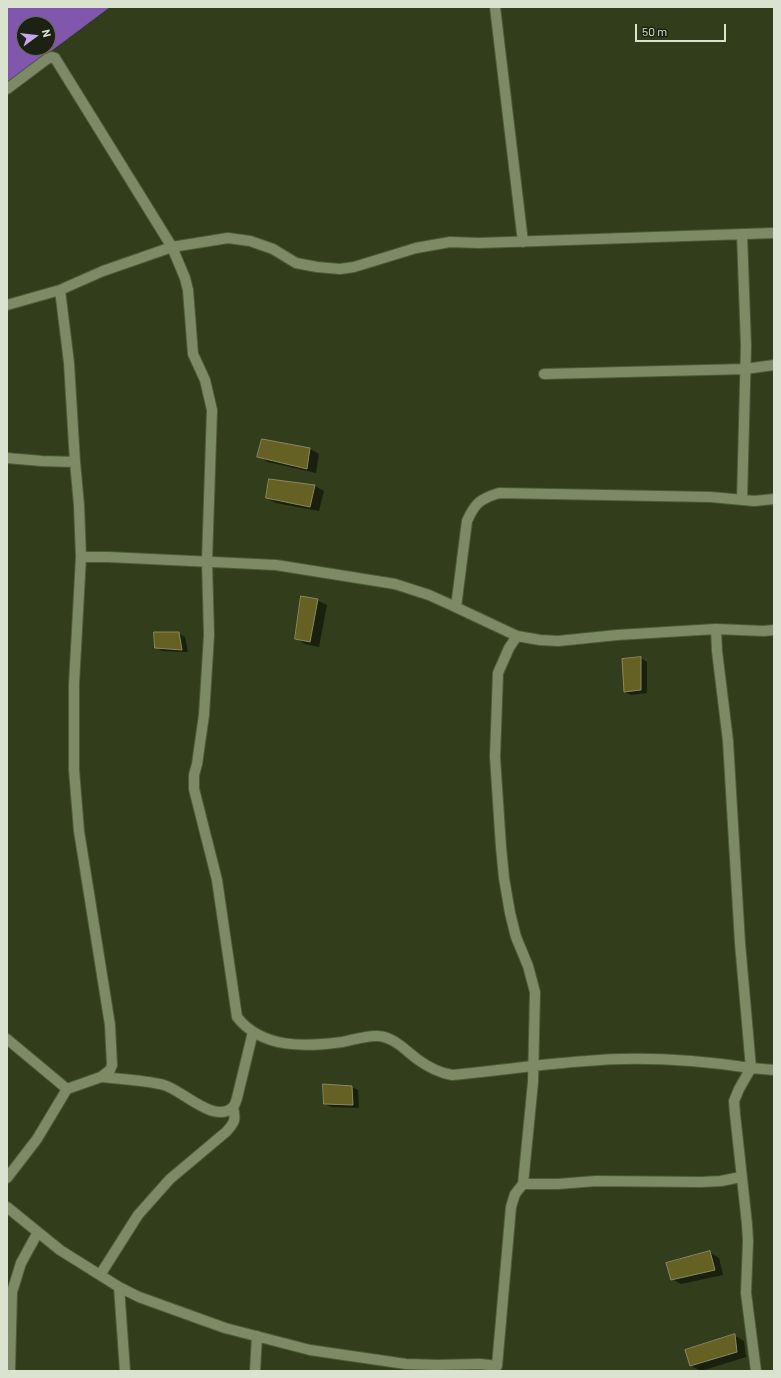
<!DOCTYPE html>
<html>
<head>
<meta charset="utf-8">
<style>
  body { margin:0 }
  #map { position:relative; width:781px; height:1378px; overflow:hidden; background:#313d1b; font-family:Barlow,sans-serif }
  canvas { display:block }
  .frame { position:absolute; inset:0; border:8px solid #dae3cf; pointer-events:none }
  .north { position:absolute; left:16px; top:16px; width:40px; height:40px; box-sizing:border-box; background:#1c2213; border:1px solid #686f5e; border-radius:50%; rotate:75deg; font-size:11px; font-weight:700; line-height:16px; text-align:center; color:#dae3cf }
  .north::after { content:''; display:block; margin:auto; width:14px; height:18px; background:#c8a6ef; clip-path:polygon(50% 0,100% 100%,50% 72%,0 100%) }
  .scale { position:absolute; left:635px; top:24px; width:91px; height:18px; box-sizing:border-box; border:2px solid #dae3cf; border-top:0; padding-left:5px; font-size:12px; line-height:14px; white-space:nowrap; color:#dae3cf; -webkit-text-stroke:3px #1c2213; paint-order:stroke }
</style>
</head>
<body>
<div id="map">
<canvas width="781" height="1378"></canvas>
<div class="frame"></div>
<div class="north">N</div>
<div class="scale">50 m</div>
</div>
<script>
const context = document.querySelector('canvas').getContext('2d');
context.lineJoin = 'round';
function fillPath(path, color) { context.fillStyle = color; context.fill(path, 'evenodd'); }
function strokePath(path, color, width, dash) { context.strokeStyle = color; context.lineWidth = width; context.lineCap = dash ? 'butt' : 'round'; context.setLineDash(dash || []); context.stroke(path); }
fillPath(new Path2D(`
  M 7,7 L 110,7 L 7,84 ZM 24,24 L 48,24 L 48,48 L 24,48 Z`), '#8156ad');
fillPath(new Path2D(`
  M 310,449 L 319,454 L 316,473 L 268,462 L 259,456 Z
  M 270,480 L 315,486 L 324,491 L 319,511 L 276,503 L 267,498 Z
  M 317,600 L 327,605 L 319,647 L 305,644 L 296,638 Z
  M 179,633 L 185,637 L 188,652 L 162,651 L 156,647 Z
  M 641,658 L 647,662 L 647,693 L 631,695 L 625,692 Z
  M 324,1085 L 352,1087 L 358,1090 L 359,1108 L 331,1107 L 325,1104 Z
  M 710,1252 L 719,1258 L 723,1275 L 681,1284 L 672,1279 Z
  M 735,1336 L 744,1341 L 746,1357 L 701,1371 L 691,1366 L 687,1351 Z`), '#0007');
const building = new Path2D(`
  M 262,439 L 310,448 L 307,469 L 257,457 Z
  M 269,479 L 315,485 L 310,507 L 266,498 Z
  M 301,596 L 318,599 L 310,642 L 295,639 Z
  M 154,632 L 179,632 L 182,650 L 155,648 Z
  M 641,657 L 641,690 L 624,692 L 622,659 Z
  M 323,1084 L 352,1086 L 353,1105 L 324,1104 Z
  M 710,1251 L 715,1270 L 671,1280 L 666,1263 Z
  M 735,1334 L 737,1352 L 690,1366 L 685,1350 Z`);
fillPath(building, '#656123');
strokePath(building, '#8a8860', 1);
const street = new Path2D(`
  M 495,7 L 523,242
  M 7,89 L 47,59 L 52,57 L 55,58 L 172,247 L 228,238 L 250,241 L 273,249 L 296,263 L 317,267 L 340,269 L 354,267 L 416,248 L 450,242 L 479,243 L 774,233
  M 742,234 L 746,346 L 742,500
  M 60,290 L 69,363 L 75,462
  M 7,305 L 60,290 L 103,271 L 172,247 L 185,278 L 188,290 L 193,354 L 205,380 L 212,410 L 207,561 L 209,635 L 204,715 L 197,764 L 194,775 L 194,789 L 217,880 L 237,1017 C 262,1049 306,1047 342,1042 C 353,1040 367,1035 378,1036 C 394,1037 405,1050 417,1059 C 428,1067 439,1073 452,1075 C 497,1071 541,1064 586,1061 C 641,1056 697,1060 751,1068 L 740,943 L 728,741 L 717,651 L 716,629
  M 544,374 L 745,369 L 774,365
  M 7,458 L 42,461 L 75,462 L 79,505 L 81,557 L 74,684 L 74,770 L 79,831 L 110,1025 L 112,1065 L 110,1070 L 101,1077 L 67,1089
  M 81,557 L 108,557 L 276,565 L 395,584 L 429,595 L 449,604 L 517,636 L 540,640 L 558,641 L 617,635 L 716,629 L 764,631 L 774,630
  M 456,607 L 467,521 C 475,503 480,499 499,493 L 711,497 L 754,501 L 774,499
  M 7,1039 L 67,1089 L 37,1139 L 7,1178
  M 101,1077 C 120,1079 146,1080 164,1085 C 182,1090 215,1125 233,1107 C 235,1105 236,1101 237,1098 L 253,1032
  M 523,1184 L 558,1184 L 596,1181 L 701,1182 L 721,1181 L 741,1177
  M 7,1207 L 60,1250 L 119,1287 L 139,1297 L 225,1328 L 310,1350 L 406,1364 L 437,1365 L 480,1364 L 497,1366 L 511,1207 L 515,1194 L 523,1184 L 533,1082 L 535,992 L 528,966 L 516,937 L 510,913 L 504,878 L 501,847 L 495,757 L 498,673 L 509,648 L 517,636
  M 100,1275 L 138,1215 L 170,1179 L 226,1132 C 235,1122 236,1120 233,1107
  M 119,1287 L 125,1371
  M 10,1371 L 12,1292 L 21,1263 L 38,1232
  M 255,1371 L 257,1336
  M 756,1371 L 746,1293 L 748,1241 L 747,1224 L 735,1114 L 734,1101 L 739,1089 L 751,1068 L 774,1070`);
strokePath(street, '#4f593c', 12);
strokePath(street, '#7c8b66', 10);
</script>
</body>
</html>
